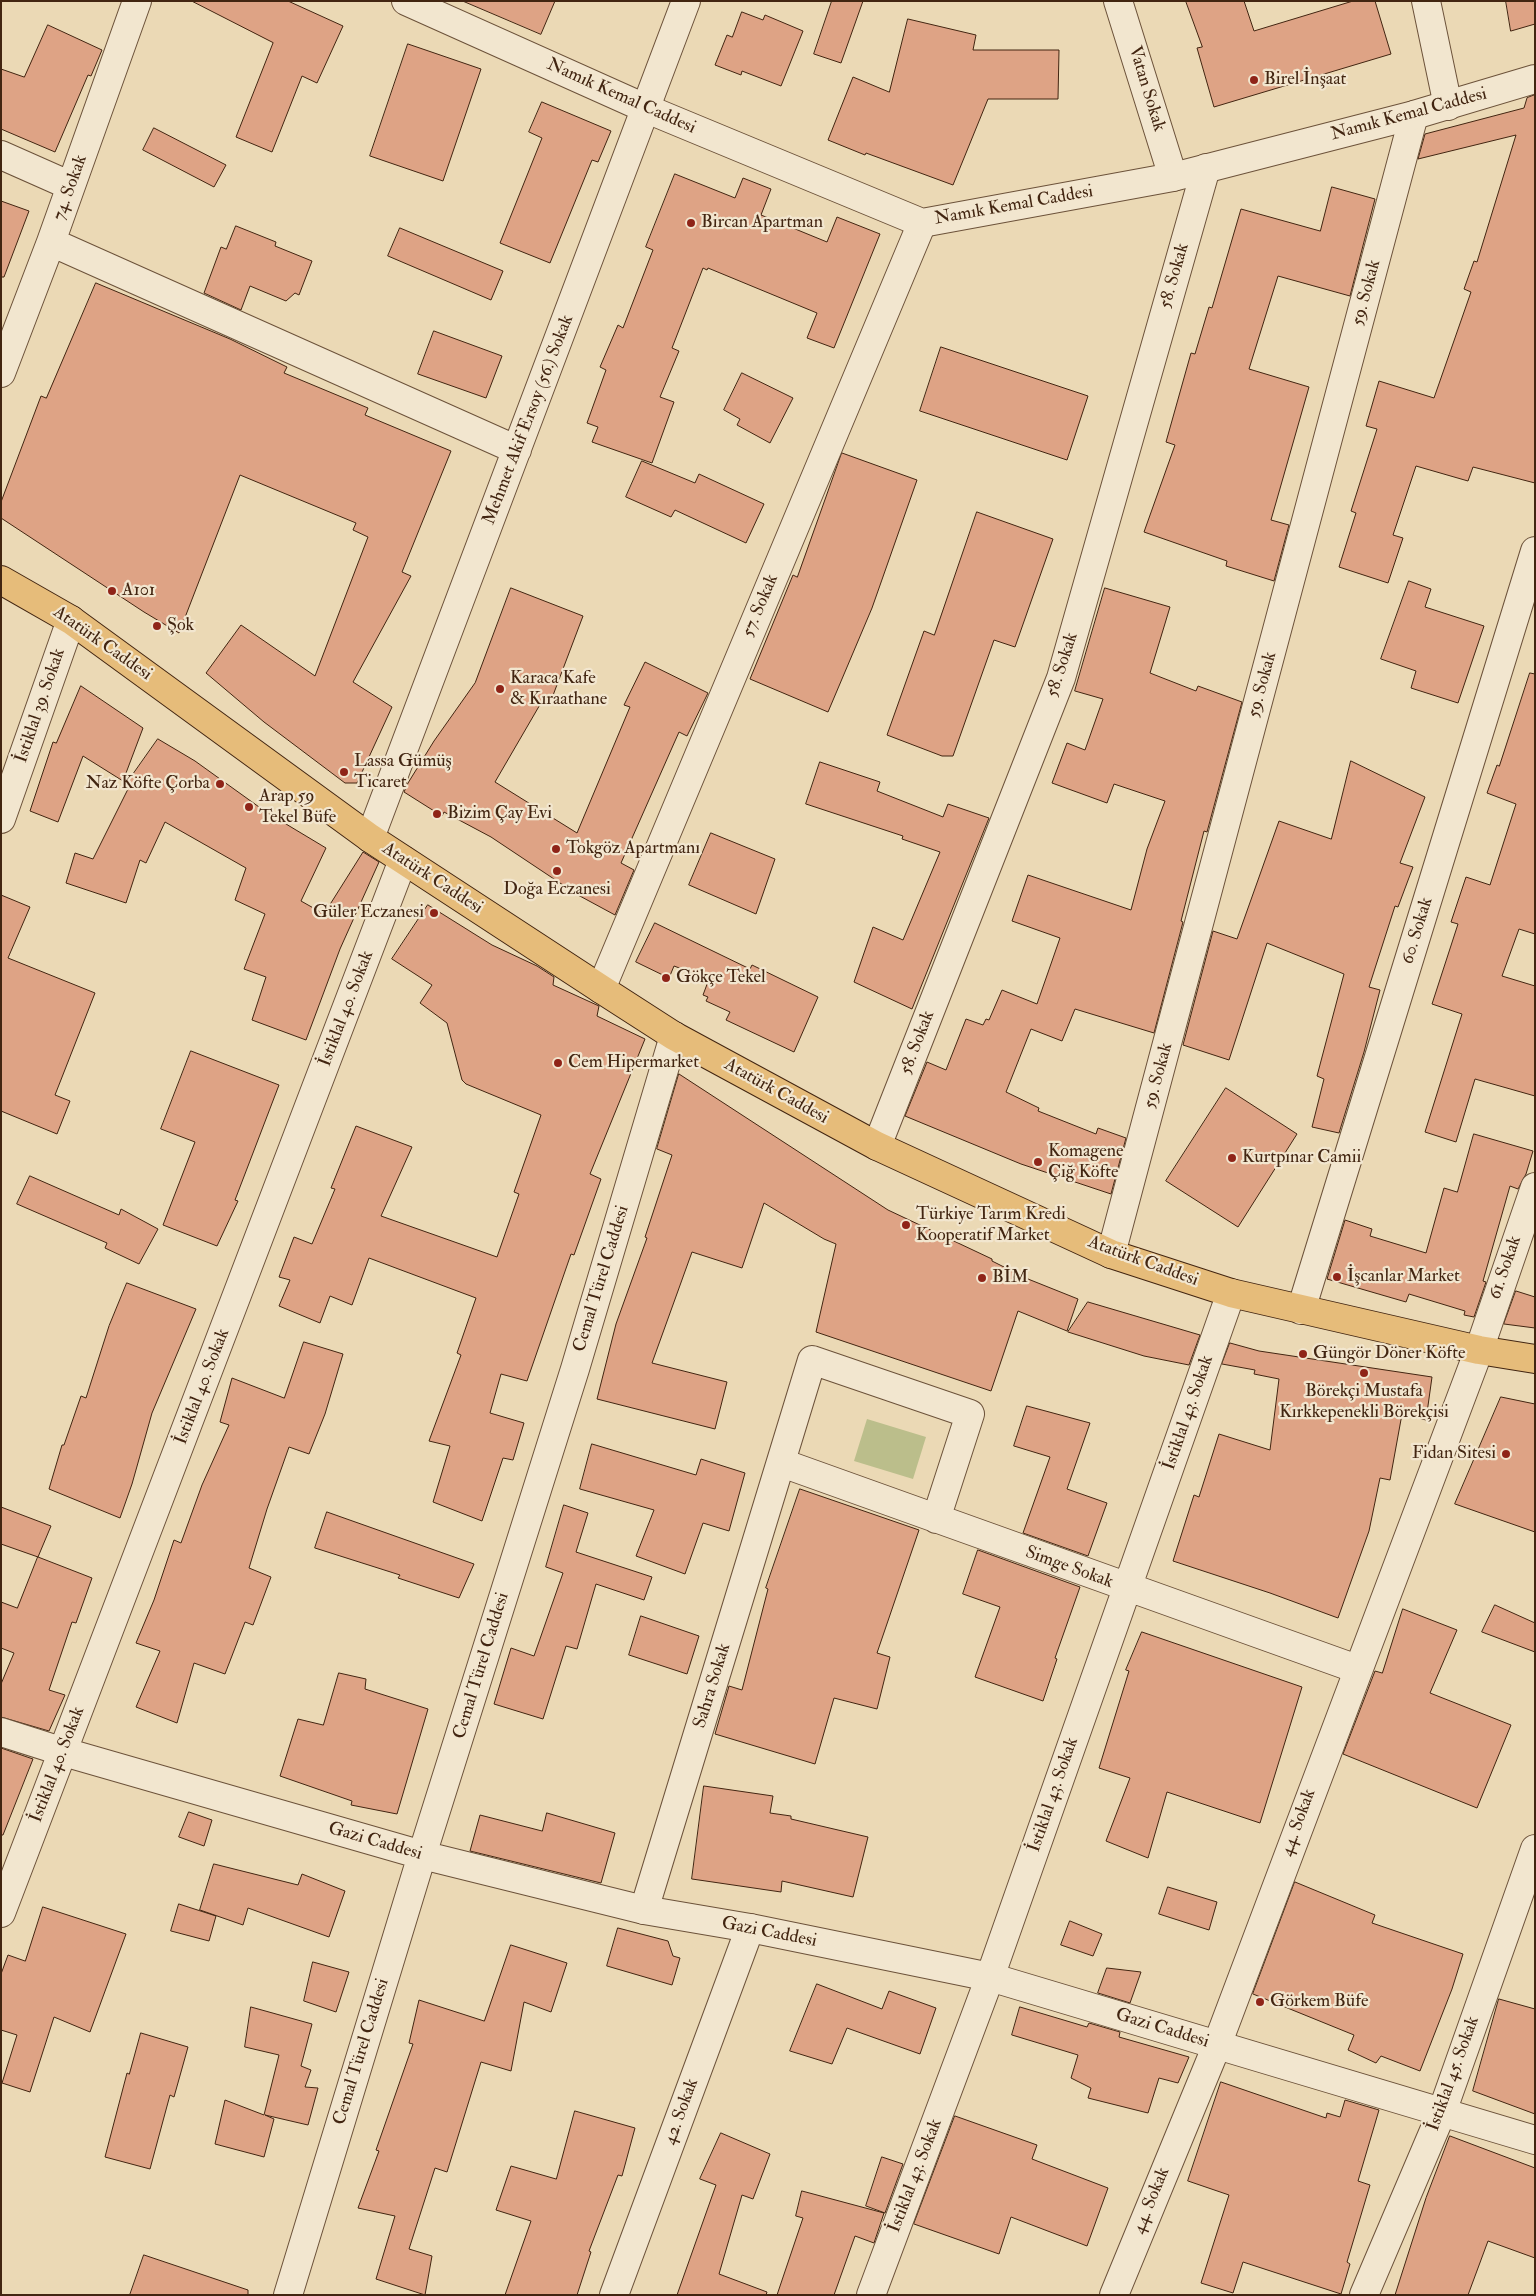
<!DOCTYPE html>
<html>
<head>
<meta charset="utf-8">
<style>
  body { margin:0 }
  #map { position:relative; width:1536px; height:2296px; overflow:hidden; background:#ebd9b5; font-family:"IM FELL Double Pica",serif }
  canvas { display:block }
  .frame { position:absolute; inset:0; border:2px solid #422511; pointer-events:none }
</style>
</head>
<body>
<div id="map">
<canvas width="1536" height="2296"></canvas>
<div class="frame"></div>
</div>
<script>
const context = document.querySelector('canvas').getContext('2d');
context.lineJoin = 'round';
function fillPath(path, color) { context.fillStyle = color; context.fill(path, 'evenodd'); }
function strokePath(path, color, width, dash) { context.strokeStyle = color; context.lineWidth = width; context.lineCap = dash ? 'butt' : 'round'; context.setLineDash(dash || []); context.stroke(path); }
function drawText(font, color, halo, rows, align = 'center') {
  context.font = font + ' "IM FELL Double Pica",serif'; context.lineWidth = 4.5; context.setLineDash([]); context.textBaseline = 'middle'; context.strokeStyle = halo; context.fillStyle = color; for (const [text, x, y, turn = 0] of rows) {
    context.save(); context.translate(x, y); context.rotate((+turn || 0) * Math.PI / 180); context.textAlign = isNaN(turn) ? turn : align; if (halo) context.strokeText(text, 0, 0); context.fillText(text, 0, 0); context.restore();
  }
}
fillPath(new Path2D(`
  M 867,1419 L 926,1437 L 913,1479 L 854,1461 Z`), '#bbbe8b');
const building = new Path2D(`
  M 192,1 L 288,1 L 343,26 L 317,83 L 302,76 L 272,152 L 236,137 L 273,43 Z
  M 463,1 L 555,1 L 541,34 Z
  M 832,1 L 863,1 L 841,63 L 814,54 Z
  M 1186,1 L 1244,1 L 1254,31 L 1353,1 L 1375,1 L 1391,54 L 1214,107 L 1197,48 L 1202,47 Z
  M 1506,1 L 1535,1 L 1535,24 L 1511,31 Z
  M 742,12 L 763,20 L 765,15 L 803,31 L 781,86 L 742,71 L 741,75 L 715,65 L 727,35 L 732,37 Z
  M 908,19 L 976,35 L 973,50 L 1059,50 L 1058,99 L 988,99 L 953,185 L 866,153 L 865,155 L 828,140 L 853,77 L 889,92 Z
  M 48,25 L 102,50 L 91,76 L 88,75 L 55,152 L 1,129 L 1,69 L 24,77 Z
  M 408,44 L 481,69 L 443,181 L 370,156 Z
  M 1535,95 L 1535,483 L 1473,467 L 1468,481 L 1416,466 L 1393,535 L 1403,538 L 1388,583 L 1339,567 L 1356,513 L 1351,511 L 1377,429 L 1366,426 L 1379,381 L 1434,398 L 1471,292 L 1464,289 L 1474,261 L 1477,262 L 1516,135 L 1418,159 L 1425,134 L 1524,108 L 1527,98 Z
  M 542,102 L 611,131 L 598,162 L 592,160 L 550,263 L 500,243 L 542,138 L 529,132 Z
  M 154,128 L 226,165 L 214,187 L 143,150 Z
  M 675,174 L 735,198 L 743,178 L 771,189 L 761,215 L 827,242 L 837,217 L 880,234 L 834,348 L 807,338 L 817,313 L 708,268 L 707,270 L 703,268 L 672,348 L 679,351 L 660,397 L 674,402 L 652,463 L 592,442 L 598,427 L 587,423 L 606,370 L 600,367 L 618,325 L 623,328 L 653,250 L 646,247 Z
  M 1332,187 L 1375,199 L 1350,296 L 1278,276 L 1249,369 L 1309,387 L 1271,520 L 1289,525 L 1274,581 L 1226,566 L 1227,561 L 1144,532 L 1175,445 L 1166,442 L 1191,353 L 1195,354 L 1209,307 L 1212,308 L 1241,209 L 1320,231 Z
  M 1,201 L 29,211 L 4,277 L 1,277 Z
  M 236,226 L 276,242 L 275,246 L 312,261 L 299,295 L 295,293 L 286,301 L 250,286 L 241,310 L 204,293 L 221,247 L 226,249 Z
  M 400,228 L 503,271 L 491,300 L 388,256 Z
  M 96,283 L 230,339 L 287,367 L 284,373 L 368,408 L 365,415 L 451,451 L 402,572 L 411,576 L 353,682 L 392,707 L 357,783 L 345,783 L 264,722 L 206,673 L 241,625 L 315,676 L 368,537 L 353,530 L 356,523 L 240,475 L 179,633 L 144,612 L 1,518 L 1,502 L 41,396 L 46,398 Z
  M 434,331 L 502,356 L 486,398 L 418,374 Z
  M 941,347 L 1088,396 L 1067,460 L 920,411 Z
  M 742,373 L 793,398 L 770,443 L 737,425 L 740,419 L 724,410 Z
  M 842,453 L 917,480 L 872,608 L 828,712 L 750,679 L 793,575 L 797,577 Z
  M 642,461 L 695,483 L 699,474 L 764,504 L 746,543 L 675,510 L 671,517 L 626,497 Z
  M 977,512 L 1053,539 L 1015,647 L 994,640 L 953,756 L 942,756 L 887,735 L 924,631 L 934,635 Z
  M 1409,581 L 1431,589 L 1425,607 L 1484,626 L 1458,703 L 1411,688 L 1416,671 L 1381,659 Z
  M 511,588 L 583,616 L 552,698 L 545,696 L 495,782 L 577,833 L 630,707 L 624,705 L 645,662 L 708,693 L 687,736 L 679,732 L 621,863 L 634,870 L 615,915 L 578,895 L 491,837 L 444,812 L 442,816 L 404,792 L 408,783 L 434,741 L 475,683 Z
  M 1105,588 L 1170,607 L 1150,673 L 1196,691 L 1198,686 L 1242,702 L 1207,832 L 1204,831 L 1181,921 L 1183,922 L 1154,1033 L 1075,1009 L 1062,1041 L 1031,1029 L 1006,1092 L 1039,1108 L 1038,1111 L 1096,1134 L 1098,1128 L 1126,1138 L 1111,1194 L 1021,1164 L 905,1116 L 927,1062 L 946,1070 L 966,1019 L 983,1025 L 986,1019 L 989,1020 L 1002,990 L 1037,1004 L 1060,938 L 1012,921 L 1028,875 L 1131,910 L 1147,849 L 1165,801 L 1114,784 L 1107,803 L 1052,783 L 1067,743 L 1085,750 L 1103,699 L 1075,691 Z
  M 1530,673 L 1535,674 L 1535,934 L 1519,929 L 1502,976 L 1535,986 L 1535,1096 L 1475,1079 L 1456,1142 L 1425,1132 L 1462,1014 L 1432,1004 L 1458,924 L 1451,922 L 1466,877 L 1490,885 L 1516,804 L 1487,793 L 1497,765 L 1499,766 Z
  M 81,686 L 143,728 L 123,781 L 83,756 L 58,822 L 30,811 L 53,742 L 56,743 Z
  M 158,739 L 195,761 L 266,812 L 326,848 L 301,901 L 324,914 L 363,852 L 379,862 L 340,949 L 306,1040 L 252,1020 L 266,977 L 244,969 L 265,914 L 235,900 L 246,868 L 165,822 L 146,863 L 140,860 L 126,903 L 66,883 L 75,853 L 93,859 L 130,785 L 127,783 Z
  M 1351,761 L 1425,797 L 1400,863 L 1413,867 L 1398,907 L 1395,906 L 1369,987 L 1380,990 L 1364,1052 L 1339,1133 L 1312,1127 L 1324,1079 L 1317,1076 L 1344,974 L 1267,943 L 1229,1060 L 1183,1045 L 1213,931 L 1237,939 L 1279,821 L 1331,839 Z
  M 820,762 L 880,782 L 877,791 L 943,817 L 948,804 L 989,818 L 912,1009 L 854,982 L 873,927 L 903,940 L 940,852 L 902,839 L 903,836 L 806,804 Z
  M 711,833 L 775,859 L 756,914 L 689,885 Z
  M 1,895 L 30,907 L 8,958 L 95,993 L 55,1095 L 70,1101 L 57,1134 L 1,1111 Z
  M 428,905 L 492,945 L 537,966 L 554,977 L 553,985 L 599,1006 L 597,1016 L 645,1039 L 590,1174 L 601,1179 L 574,1255 L 571,1254 L 527,1381 L 501,1374 L 490,1413 L 524,1423 L 513,1460 L 503,1458 L 482,1521 L 433,1502 L 450,1446 L 429,1441 L 461,1355 L 457,1353 L 476,1298 L 369,1258 L 352,1305 L 330,1296 L 320,1323 L 279,1306 L 290,1280 L 279,1277 L 294,1237 L 312,1244 L 335,1189 L 331,1188 L 356,1126 L 412,1147 L 381,1216 L 497,1257 L 519,1194 L 514,1192 L 541,1115 L 466,1084 L 462,1080 L 447,1023 L 420,1003 L 432,985 L 392,959 Z
  M 655,923 L 750,969 L 752,965 L 818,997 L 794,1052 L 726,1020 L 730,1012 L 706,1001 L 708,997 L 703,995 L 709,979 L 674,966 L 669,978 L 636,962 Z
  M 191,1051 L 279,1085 L 235,1200 L 238,1201 L 217,1246 L 163,1225 L 195,1142 L 161,1129 Z
  M 679,1074 L 888,1210 L 992,1259 L 992,1261 L 1028,1279 L 1078,1299 L 1067,1331 L 1018,1311 L 991,1391 L 816,1332 L 836,1244 L 824,1239 L 764,1203 L 742,1268 L 692,1252 L 652,1363 L 727,1382 L 715,1429 L 597,1399 L 616,1324 L 647,1238 L 645,1237 L 672,1155 L 657,1149 Z
  M 1226,1088 L 1297,1134 L 1238,1227 L 1166,1181 Z
  M 1474,1134 L 1533,1151 L 1526,1174 L 1518,1189 L 1510,1186 L 1483,1281 L 1486,1282 L 1474,1317 L 1464,1315 L 1465,1311 L 1409,1294 L 1406,1302 L 1327,1279 L 1345,1220 L 1372,1229 L 1370,1236 L 1426,1253 L 1444,1188 L 1457,1192 Z
  M 30,1176 L 119,1215 L 121,1209 L 158,1229 L 139,1264 L 105,1248 L 107,1243 L 17,1204 Z
  M 127,1283 L 196,1309 L 152,1413 L 132,1484 L 120,1518 L 49,1489 L 62,1445 L 64,1445 L 81,1396 L 86,1398 L 109,1326 Z
  M 1516,1291 L 1535,1297 L 1535,1328 L 1504,1324 Z
  M 1088,1302 L 1200,1335 L 1189,1365 L 1144,1356 L 1068,1332 Z
  M 304,1342 L 343,1354 L 325,1414 L 309,1454 L 289,1447 L 267,1509 L 249,1568 L 271,1577 L 253,1625 L 245,1622 L 225,1674 L 194,1663 L 177,1723 L 136,1707 L 160,1651 L 136,1643 L 154,1600 L 174,1540 L 181,1543 L 202,1485 L 229,1425 L 220,1422 L 232,1378 L 284,1398 Z
  M 1230,1343 L 1259,1351 L 1432,1377 L 1426,1420 L 1402,1414 L 1390,1480 L 1380,1478 L 1369,1531 L 1338,1618 L 1270,1593 L 1173,1561 L 1194,1495 L 1199,1497 L 1219,1434 L 1270,1450 L 1279,1379 L 1254,1374 L 1255,1370 L 1222,1364 Z
  M 1501,1397 L 1535,1404 L 1535,1532 L 1455,1504 Z
  M 1027,1406 L 1090,1423 L 1067,1489 L 1107,1503 L 1088,1556 L 1023,1533 L 1050,1457 L 1014,1446 Z
  M 592,1444 L 696,1475 L 701,1459 L 745,1473 L 729,1531 L 703,1523 L 685,1574 L 636,1556 L 654,1510 L 580,1489 Z
  M 800,1489 L 919,1530 L 877,1653 L 890,1657 L 877,1709 L 834,1698 L 815,1764 L 715,1734 L 729,1686 L 742,1690 L 768,1589 L 766,1588 Z
  M 564,1505 L 588,1513 L 576,1552 L 652,1577 L 644,1600 L 596,1584 L 577,1649 L 566,1646 L 543,1719 L 494,1704 L 511,1648 L 534,1656 L 563,1573 L 546,1567 Z
  M 1,1507 L 51,1526 L 38,1557 L 1,1544 Z
  M 327,1512 L 474,1564 L 459,1598 L 398,1578 L 400,1575 L 315,1548 Z
  M 978,1550 L 1080,1587 L 1055,1658 L 1057,1659 L 1043,1701 L 975,1677 L 1000,1607 L 963,1594 Z
  M 38,1557 L 92,1578 L 76,1623 L 72,1622 L 49,1690 L 65,1695 L 49,1731 L 1,1717 L 1,1684 L 14,1653 L 1,1648 L 1,1602 L 17,1608 Z
  M 1495,1605 L 1535,1623 L 1535,1652 L 1482,1632 Z
  M 1403,1609 L 1457,1630 L 1430,1693 L 1511,1725 L 1477,1808 L 1343,1754 L 1375,1671 L 1382,1673 Z
  M 641,1616 L 699,1636 L 687,1674 L 629,1655 Z
  M 1142,1632 L 1302,1687 L 1260,1823 L 1167,1792 L 1148,1858 L 1106,1841 L 1130,1778 L 1099,1768 L 1129,1671 L 1126,1670 Z
  M 339,1673 L 366,1679 L 365,1689 L 428,1709 L 397,1814 L 351,1805 L 352,1801 L 280,1776 L 298,1719 L 323,1725 Z
  M 1,1748 L 33,1759 L 3,1835 L 1,1835 Z
  M 704,1786 L 773,1796 L 770,1813 L 791,1816 L 791,1819 L 868,1837 L 853,1897 L 782,1881 L 781,1892 L 692,1879 Z
  M 189,1812 L 212,1820 L 204,1846 L 179,1837 Z
  M 547,1813 L 615,1833 L 601,1883 L 470,1851 L 480,1815 L 542,1831 Z
  M 214,1864 L 298,1885 L 302,1874 L 345,1891 L 329,1937 L 248,1908 L 243,1925 L 200,1910 Z
  M 1295,1882 L 1375,1915 L 1372,1923 L 1463,1954 L 1452,1989 L 1420,2071 L 1381,2056 L 1376,2063 L 1348,2050 L 1354,2035 L 1253,1994 Z
  M 1168,1887 L 1217,1902 L 1209,1930 L 1159,1914 Z
  M 179,1904 L 216,1916 L 209,1941 L 171,1931 Z
  M 43,1907 L 126,1934 L 90,2032 L 54,2017 L 30,2092 L 2,2083 L 17,2035 L 1,2030 L 1,1974 L 8,1955 L 25,1961 Z
  M 1070,1921 L 1102,1934 L 1093,1956 L 1061,1945 Z
  M 618,1928 L 668,1941 L 673,1956 L 680,1958 L 672,1985 L 607,1966 Z
  M 511,1945 L 567,1963 L 551,2012 L 524,2002 L 511,2071 L 481,2062 L 447,2172 L 435,2168 L 409,2249 L 432,2256 L 425,2295 L 376,2279 L 395,2216 L 358,2208 L 379,2151 L 376,2150 L 413,2044 L 409,2043 L 419,2000 L 484,2021 Z
  M 313,1962 L 349,1972 L 336,2012 L 304,2001 Z
  M 1107,1968 L 1141,1972 L 1130,2003 L 1098,1993 Z
  M 817,1984 L 882,2009 L 889,1991 L 936,2008 L 920,2054 L 847,2028 L 832,2064 L 790,2051 Z
  M 1499,1999 L 1535,2009 L 1535,2114 L 1473,2091 Z
  M 251,2007 L 312,2024 L 301,2066 L 311,2070 L 305,2087 L 318,2088 L 308,2125 L 265,2115 L 274,2119 L 264,2157 L 215,2144 L 225,2100 L 264,2115 L 279,2055 L 245,2047 Z
  M 1020,2007 L 1087,2027 L 1089,2023 L 1120,2032 L 1119,2037 L 1189,2057 L 1178,2083 L 1159,2078 L 1148,2113 L 1088,2098 L 1091,2088 L 1071,2078 L 1078,2055 L 1012,2035 Z
  M 141,2033 L 188,2047 L 174,2097 L 170,2095 L 150,2169 L 105,2157 L 127,2073 L 129,2074 Z
  M 1221,2082 L 1326,2118 L 1327,2113 L 1340,2117 L 1345,2100 L 1379,2110 L 1358,2181 L 1370,2185 L 1347,2262 L 1350,2264 L 1341,2294 L 1243,2262 L 1233,2293 L 1201,2283 L 1229,2195 L 1188,2181 Z
  M 575,2111 L 635,2128 L 622,2176 L 618,2175 L 589,2251 L 591,2252 L 577,2295 L 505,2295 L 531,2221 L 496,2210 L 511,2166 L 556,2179 Z
  M 955,2116 L 1037,2145 L 1032,2159 L 1108,2188 L 1087,2246 L 1011,2217 L 999,2254 L 914,2224 Z
  M 721,2133 L 770,2154 L 753,2199 L 742,2195 L 719,2274 L 767,2292 L 766,2295 L 677,2295 L 716,2185 L 700,2179 Z
  M 1450,2136 L 1535,2168 L 1535,2258 L 1488,2241 L 1468,2295 L 1395,2295 L 1426,2198 Z
  M 882,2157 L 903,2164 L 885,2213 L 866,2206 Z
  M 802,2191 L 884,2213 L 874,2243 L 855,2236 L 834,2295 L 777,2295 L 803,2218 L 796,2216 Z
  M 144,2255 L 248,2290 L 248,2295 L 130,2295 Z`);
fillPath(building, '#dea385');
strokePath(building, '#422511', 1);
const minor = new Path2D(`
  M 1118,1 L 1173,177
  M 1426,1 L 1448,106
  M 1,155 L 71,186
  M 51,242 L 517,450
  M 1,373 L 51,242 L 137,1
  M 1,819 L 71,620
  M 370,838 L 686,1
  M 601,989 L 922,223
  M 877,1146 L 1061,678 L 1206,168
  M 1111,1254 L 1414,115
  M 1301,1310 L 1535,551
  M 782,1463 L 1357,1669
  M 644,1910 L 812,1360 L 970,1414 L 936,1519
  M 1,1913 L 403,860
  M 614,2295 L 750,1928
  M 871,2295 L 990,1977 L 1231,1293
  M 1114,2295 L 1217,2045 L 1479,1350 L 1535,1187
  M 1364,2295 L 1442,2112 L 1535,1849`);
const tertiary = new Path2D(`
  M 406,1 L 647,109 L 922,223 L 1173,177 L 1414,115 L 1535,79
  M 1,1732 L 64,1752 L 422,1855 L 644,1910 L 750,1928 L 990,1977 L 1535,2140
  M 288,2295 L 422,1855 L 575,1369 L 674,1036`);
const primary = new Path2D(`
  M 1,580 L 71,620 L 370,838 L 601,989 L 674,1036 L 877,1146 L 1111,1254 L 1231,1293 L 1479,1350 L 1535,1359`);
strokePath(minor, '#6c523a', 30);
strokePath(tertiary, '#6c523a', 30);
strokePath(primary, '#422511', 30);
strokePath(minor, '#f2e6cf', 28);
strokePath(tertiary, '#f2e6cf', 28);
strokePath(primary, '#e6bc7a', 28);
for (const [x, y, r, color] of [
  [1254,80,5,"#8f2418"],
  [691,223,5,"#8f2418"],
  [112,591,5,"#8f2418"],
  [157,626,5,"#8f2418"],
  [500,689,5,"#8f2418"],
  [344,772,5,"#8f2418"],
  [220,784,5,"#8f2418"],
  [249,807,5,"#8f2418"],
  [437,814,5,"#8f2418"],
  [556,849,5,"#8f2418"],
  [557,871,5,"#8f2418"],
  [434,913,5,"#8f2418"],
  [666,978,5,"#8f2418"],
  [558,1063,5,"#8f2418"],
  [1232,1158,5,"#8f2418"],
  [1038,1162,5,"#8f2418"],
  [906,1225,5,"#8f2418"],
  [1337,1277,5,"#8f2418"],
  [982,1278,5,"#8f2418"],
  [1303,1354,5,"#8f2418"],
  [1364,1373,5,"#8f2418"],
  [1506,1454,5,"#8f2418"],
  [1260,2002,5,"#8f2418"]
]) { const dot = new Path2D(); dot.arc(x, y, r, 0, 2 * Math.PI); context.fillStyle = color; context.fill(dot); strokePath(dot, '#f2e6cf', 2); }
drawText('18px', '#422511', '#f2e6cf', [
  ["Birel İnşaat",1264,80],
  ["Bircan Apartman",701,223],
  ["A101",122,591],
  ["Şok",167,626],
  ["Karaca Kafe",510,679],
  ["& Kıraathane",510,700],
  ["Lassa Gümüş",354,762],
  ["Ticaret",354,783],
  ["Naz Köfte Çorba",210,784,"right"],
  ["Arap 59",259,797],
  ["Tekel Büfe",259,818],
  ["Bizim Çay Evi",447,814],
  ["Tokgöz Apartmanı",566,849],
  ["Doğa Eczanesi",557,890,"center"],
  ["Güler Eczanesi",424,913,"right"],
  ["Gökçe Tekel",676,978],
  ["Cem Hipermarket",568,1063],
  ["Komagene",1048,1152],
  ["Çiğ Köfte",1048,1173],
  ["Kurtpınar Camii",1242,1158],
  ["Türkiye Tarım Kredi",916,1215],
  ["Kooperatif Market",916,1236],
  ["İşcanlar Market",1347,1277],
  ["BİM",992,1278],
  ["Güngör Döner Köfte",1313,1354],
  ["Börekçi Mustafa",1364,1392,"center"],
  ["Kırkkepenekli Börekçisi",1364,1413,"center"],
  ["Fidan Sitesi",1496,1454,"right"],
  ["Görkem Büfe",1270,2002]
], 'left');
drawText('18px', '#422511', '#f2e6cf', [
  ["Vatan Sokak",1146,89,73],
  ["Namık Kemal Caddesi",621,97,24],
  ["Namık Kemal Caddesi",1409,115,-15],
  ["74. Sokak",71,188,-70],
  ["Namık Kemal Caddesi",1014,206,-10],
  ["58. Sokak",1175,276,-74],
  ["59. Sokak",1367,293,-75],
  ["Mehmet Akif Ersoy (56.) Sokak",529,420,-69],
  ["57. Sokak",761,606,-67],
  ["Atatürk Caddesi",102,644,35],
  ["58. Sokak",1063,665,-72],
  ["59. Sokak",1263,685,-75],
  ["İstiklal 39. Sokak",41,706,-71],
  ["Atatürk Caddesi",432,879,33],
  ["60. Sokak",1418,931,-73],
  ["İstiklal 40. Sokak",347,1009,-69],
  ["58. Sokak",918,1043,-69],
  ["59. Sokak",1159,1076,-75],
  ["Atatürk Caddesi",776,1092,29],
  ["Atatürk Caddesi",1143,1262,20],
  ["61. Sokak",1506,1268,-71],
  ["Cemal Türel Caddesi",602,1279,-73],
  ["İstiklal 40. Sokak",203,1387,-69],
  ["İstiklal 43. Sokak",1189,1413,-71],
  ["Simge Sokak",1069,1568,20],
  ["Cemal Türel Caddesi",482,1666,-73],
  ["Sahra Sokak",713,1686,-73],
  ["İstiklal 40. Sokak",58,1765,-69],
  ["İstiklal 43. Sokak",1054,1795,-71],
  ["44. Sokak",1299,1823,-70],
  ["Gazi Caddesi",375,1842,16],
  ["Gazi Caddesi",769,1933,11],
  ["Gazi Caddesi",1162,2029,17],
  ["Cemal Türel Caddesi",362,2052,-73],
  ["İstiklal 45. Sokak",1454,2074,-70],
  ["42. Sokak",682,2112,-70],
  ["İstiklal 43. Sokak",916,2176,-69],
  ["44. Sokak",1152,2201,-68]
]);
</script>
</body>
</html>
